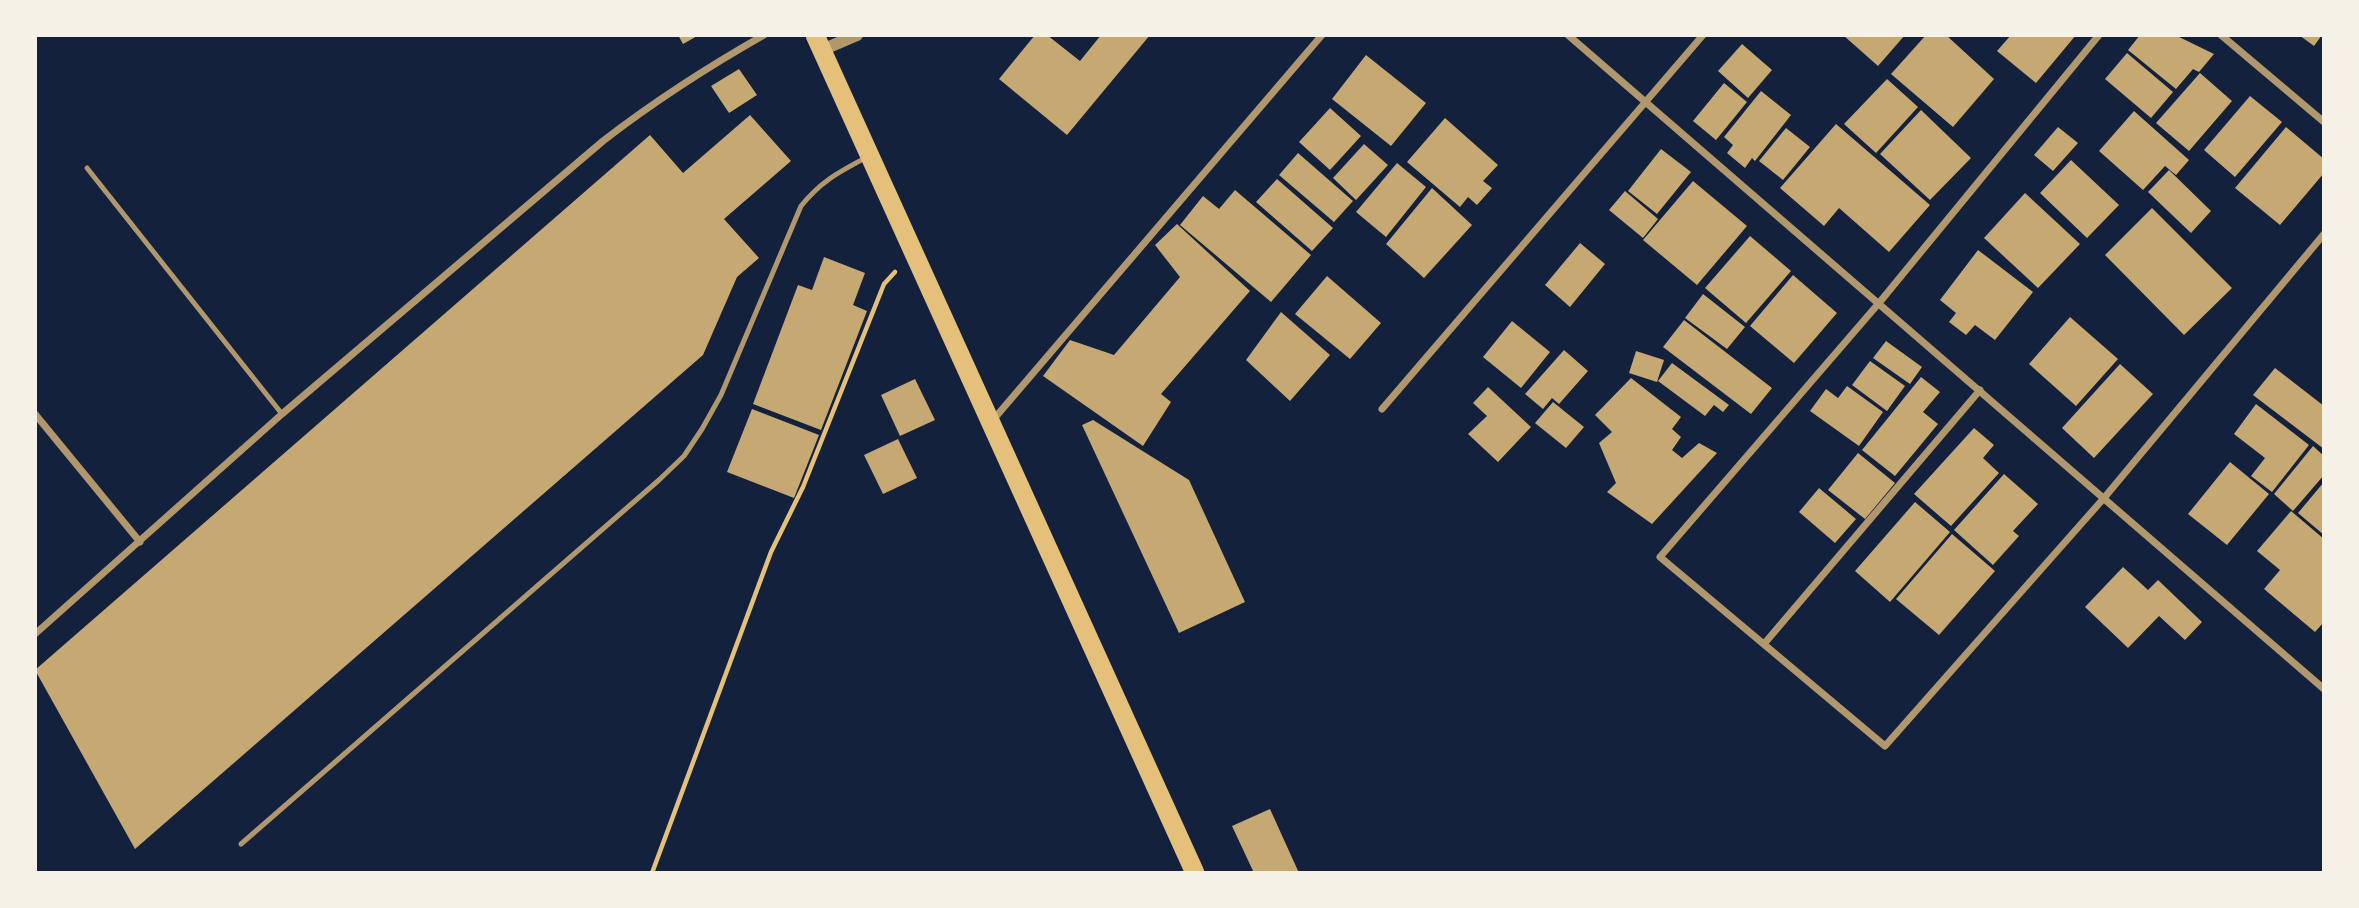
<!DOCTYPE html>
<html>
<head>
<meta charset="utf-8">
<style>
  body { margin:0 }
  #map { position:relative; width:2359px; height:908px; overflow:hidden; background:#14213d; font-family:"Roboto Serif",serif }
  canvas { display:block }
  .frame { position:absolute; inset:0; border:37px solid #f6f1e7; pointer-events:none }
</style>
</head>
<body>
<div id="map">
<canvas width="2359" height="908"></canvas>
<div class="frame"></div>
</div>
<script>
const context = document.querySelector('canvas').getContext('2d');
context.lineJoin = 'round';
function fillPath(path, color) { context.fillStyle = color; context.fill(path, 'evenodd'); }
function strokePath(path, color, width, dash) { context.strokeStyle = color; context.lineWidth = width; context.lineCap = dash ? 'butt' : 'round'; context.setLineDash(dash || []); context.stroke(path); }
fillPath(new Path2D(`
  M 678,35 L 699,35 L 683,44 Z
  M 1035,35 L 1047,35 L 1080,61 L 1101,35 L 1150,35 L 1067,135 L 999,79 Z
  M 1843,35 L 1905,35 L 1878,66 Z
  M 1926,35 L 1946,35 L 1994,79 L 1953,127 L 1891,74 Z
  M 2011,35 L 2076,35 L 2036,83 L 1997,51 Z
  M 2140,35 L 2175,35 L 2214,54 L 2199,72 L 2193,69 L 2176,89 L 2128,50 Z
  M 2299,35 L 2322,35 L 2314,46 Z
  M 1742,44 L 1772,70 L 1748,98 L 1718,71 Z
  M 2127,53 L 2173,92 L 2151,118 L 2105,79 Z
  M 1366,55 L 1426,103 L 1391,146 L 1332,99 Z
  M 739,69 L 757,95 L 729,113 L 711,86 Z
  M 2200,73 L 2232,101 L 2189,151 L 2156,123 Z
  M 1887,79 L 1918,107 L 1876,153 L 1844,124 Z
  M 1724,83 L 1747,102 L 1716,140 L 1693,121 Z
  M 1761,91 L 1791,115 L 1755,161 L 1752,158 L 1745,168 L 1727,153 L 1733,145 L 1724,137 Z
  M 2250,96 L 2282,122 L 2235,177 L 2204,150 Z
  M 1330,108 L 1361,136 L 1330,170 L 1299,142 Z
  M 1921,110 L 1971,158 L 1930,200 L 1880,154 Z
  M 2134,111 L 2189,160 L 2176,175 L 2165,166 L 2143,190 L 2099,151 Z
  M 750,115 L 791,161 L 724,219 L 759,258 L 737,277 L 703,355 L 135,849 L 35,670 L 650,135 L 683,173 Z
  M 1445,118 L 1498,165 L 1483,181 L 1492,188 L 1477,205 L 1468,197 L 1460,207 L 1407,162 Z
  M 1836,124 L 1930,205 L 1889,252 L 1839,208 L 1824,226 L 1780,188 Z
  M 2058,127 L 2078,143 L 2053,171 L 2034,155 Z
  M 2286,127 L 2324,159 L 2324,173 L 2280,225 L 2235,188 Z
  M 1786,128 L 1810,147 L 1783,180 L 1759,161 Z
  M 1364,144 L 1388,165 L 1356,200 L 1333,178 Z
  M 1661,149 L 1691,172 L 1657,214 L 1628,191 Z
  M 1298,153 L 1353,201 L 1334,222 L 1279,175 Z
  M 2071,160 L 2119,205 L 2087,238 L 2040,193 Z
  M 1397,163 L 1426,187 L 1386,237 L 1356,212 Z
  M 2169,170 L 2211,211 L 2191,233 L 2148,192 Z
  M 1277,179 L 1333,228 L 1312,251 L 1256,202 Z
  M 1693,181 L 1747,226 L 1697,285 L 1643,240 Z
  M 1432,188 L 1472,225 L 1424,278 L 1386,244 Z
  M 1235,190 L 1311,255 L 1271,302 L 1180,225 L 1203,196 L 1219,209 Z
  M 1625,191 L 1658,219 L 1643,238 L 1609,210 Z
  M 2025,193 L 2080,244 L 2038,288 L 1984,238 Z
  M 2152,208 L 2232,288 L 2184,335 L 2105,255 Z
  M 1177,224 L 1250,291 L 1161,394 L 1171,402 L 1143,446 L 1043,376 L 1070,340 L 1114,355 L 1180,277 L 1155,245 Z
  M 1750,236 L 1791,271 L 1746,323 L 1705,288 Z
  M 1580,243 L 1605,264 L 1570,307 L 1545,285 Z
  M 1978,250 L 2033,292 L 1995,340 L 1975,325 L 1966,335 L 1949,322 L 1956,313 L 1940,300 Z
  M 824,257 L 865,273 L 853,305 L 867,311 L 821,430 L 753,404 L 798,285 L 812,290 Z
  M 1793,275 L 1837,313 L 1794,363 L 1750,326 Z
  M 1327,276 L 1381,323 L 1350,359 L 1295,314 Z
  M 1703,294 L 1745,327 L 1727,349 L 1685,318 Z
  M 1281,312 L 1330,355 L 1290,401 L 1246,360 Z
  M 2070,317 L 2118,359 L 2076,406 L 2029,364 Z
  M 1684,320 L 1772,388 L 1751,414 L 1663,347 Z
  M 1512,321 L 1550,352 L 1521,388 L 1483,357 Z
  M 1886,341 L 1922,367 L 1910,384 L 1873,358 Z
  M 1564,350 L 1588,371 L 1559,404 L 1552,398 L 1543,409 L 1525,394 Z
  M 1636,351 L 1664,360 L 1657,382 L 1629,373 Z
  M 1870,361 L 1905,386 L 1887,411 L 1852,385 Z
  M 1672,363 L 1729,405 L 1723,412 L 1714,405 L 1705,416 L 1658,381 Z
  M 2120,364 L 2153,394 L 2094,458 L 2062,428 Z
  M 2275,368 L 2324,406 L 2324,449 L 2253,395 Z
  M 1921,377 L 1940,392 L 1923,412 L 1938,424 L 1895,476 L 1862,450 Z
  M 1631,378 L 1681,417 L 1672,429 L 1681,437 L 1672,450 L 1682,458 L 1699,443 L 1717,453 L 1652,524 L 1607,492 L 1616,483 L 1599,443 L 1612,432 L 1595,415 Z
  M 915,379 L 935,420 L 900,436 L 881,395 Z
  M 1847,386 L 1883,412 L 1859,446 L 1810,411 L 1826,389 L 1838,398 Z
  M 1488,387 L 1531,427 L 1498,462 L 1468,434 L 1487,416 L 1473,403 Z
  M 1553,402 L 1584,427 L 1566,448 L 1535,423 Z
  M 2256,404 L 2309,445 L 2272,492 L 2251,476 L 2265,458 L 2234,434 Z
  M 752,409 L 819,435 L 794,498 L 727,472 Z
  M 1093,420 L 1189,480 L 1245,602 L 1179,633 L 1082,425 Z
  M 1974,428 L 1994,445 L 1983,458 L 1999,473 L 1951,526 L 1914,494 Z
  M 898,439 L 917,478 L 883,494 L 864,455 Z
  M 2313,446 L 2324,456 L 2324,475 L 2293,511 L 2274,494 Z
  M 1858,453 L 1895,483 L 1865,519 L 1828,490 Z
  M 2230,462 L 2269,494 L 2227,545 L 2188,514 Z
  M 2004,474 L 2038,504 L 2013,531 L 2019,536 L 1993,565 L 1954,530 Z
  M 2324,482 L 2324,535 L 2298,513 Z
  M 1819,488 L 1856,519 L 1835,543 L 1799,512 Z
  M 1915,502 L 1950,532 L 1890,602 L 1855,571 Z
  M 2291,511 L 2324,539 L 2324,622 L 2315,632 L 2264,589 L 2280,570 L 2257,551 Z
  M 1952,534 L 1995,571 L 1939,635 L 1896,599 Z
  M 2123,567 L 2148,590 L 2158,580 L 2202,622 L 2185,640 L 2159,616 L 2128,648 L 2085,607 Z
  M 1270,809 L 1299,873 L 1254,873 L 1232,826 Z`), '#c6a872');
strokePath(new Path2D(`
  M 652,873 L 771,552 L 803,487 L 884,284 L 895,272`), '#e5c07b', 4.5);
strokePath(new Path2D(`
  M 87,168 L 282,414
  M 241,844 L 659,480 L 684,456 L 702,429 L 721,395 L 801,206 C 821,181 839,172 867,157`), '#b1986c', 5);
strokePath(new Path2D(`
  M 1568,35 L 2324,689
  M 2099,35 L 1879,303 L 1660,557 L 1885,746 L 2104,498 L 2324,234
  M 2221,35 L 2324,122
  M 1382,409 L 1703,35
  M 35,414 L 140,542
  M 993,420 L 1322,35
  M 35,634 L 282,414 L 603,141 C 656,100 706,68 764,35
  M 1764,644 L 1980,390`), '#b1986c', 7);
strokePath(new Path2D(`
  M 822,50 L 857,35`), '#b1986c', 12);
strokePath(new Path2D(`
  M 815,35 L 1195,873`), '#e5c07b', 19);
</script>
</body>
</html>
